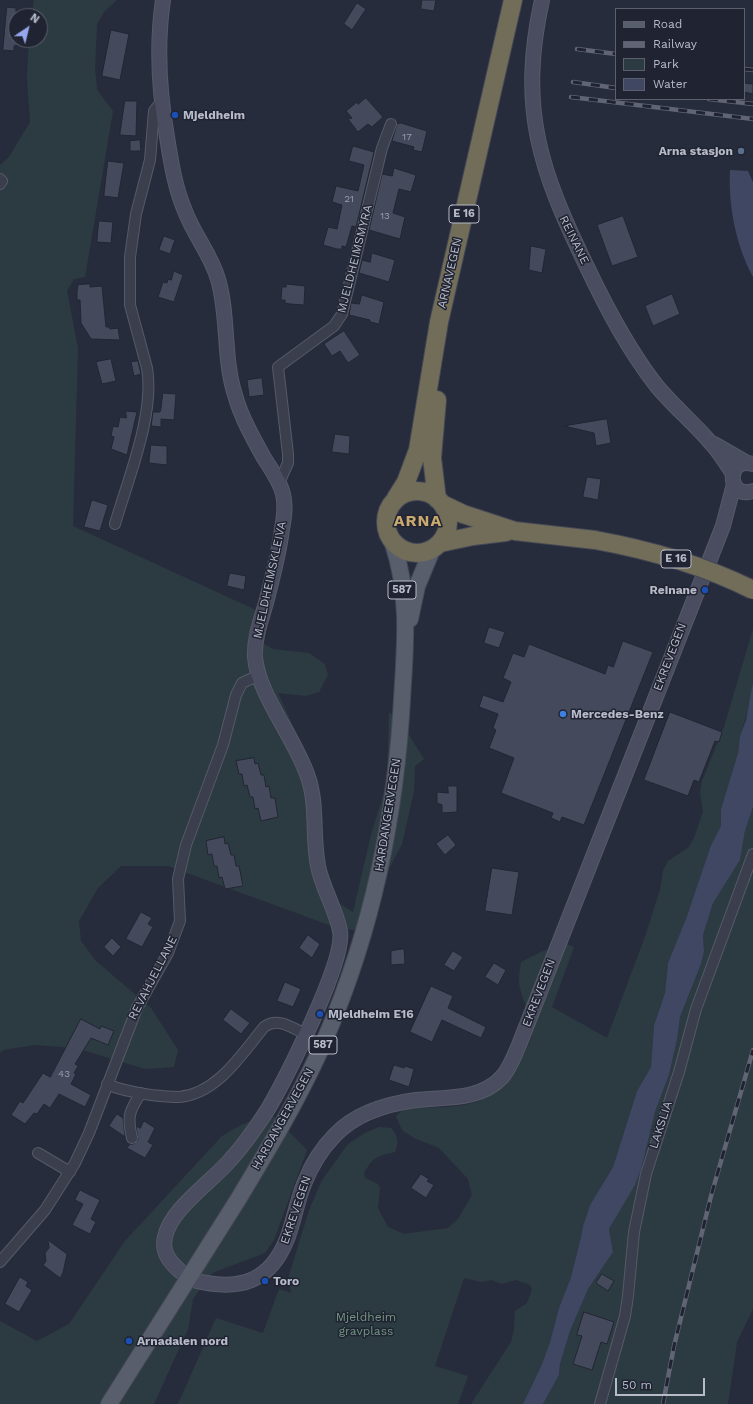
<!DOCTYPE html>
<html>
<head>
<meta charset="utf-8">
<style>
  body { margin:0 }
  #map { position:relative; width:753px; height:1404px; overflow:hidden; background:#272c3c; font-family:"Work Sans",sans-serif }
  canvas { display:block }
  .legend { position:absolute; left:615px; top:8px; width:130px; height:92px; box-sizing:border-box; background:#202432; border:1px solid #5c606e; margin:0; padding:5px 7px; list-style:none; font-size:12px; color:#b7bac8 }
  .legend li { display:flex; align-items:center; gap:8px; height:20px }
  .legend b { width:20px; border:1px solid #5c606e }
  .north { position:absolute; left:8px; top:8px; width:40px; height:40px; box-sizing:border-box; background:#202432; border:1px solid #5c606e; border-radius:50%; rotate:35deg; font-size:11px; font-weight:700; line-height:16px; text-align:center; color:#b7bac8 }
  .north::after { content:''; display:block; margin:auto; width:14px; height:18px; background:#97a7ed; clip-path:polygon(50% 0,100% 100%,50% 72%,0 100%) }
  .scale { position:absolute; left:615px; top:1378px; width:90px; height:18px; box-sizing:border-box; border:2px solid #b7bac8; border-top:0; padding-left:5px; font-size:12px; line-height:14px; white-space:nowrap; color:#b7bac8; -webkit-text-stroke:3px #202432; paint-order:stroke }
</style>
</head>
<body>
<div id="map">
<canvas width="753" height="1404"></canvas>
<ul class="legend">
<li><b style="height:5px;background:#595e6d"></b>Road</li>
<li><b style="height:5px;background:#606475"></b>Railway</li>
<li><b style="height:11px;background:#2c3b41"></b>Park</li>
<li><b style="height:11px;background:#3f4763"></b>Water</li>
</ul>
<div class="north">N</div>
<div class="scale">50 m</div>
</div>
<script>
const context = document.querySelector('canvas').getContext('2d');
context.lineJoin = 'round';
function fillPath(path, color) { context.fillStyle = color; context.fill(path, 'evenodd'); }
function strokePath(path, color, width, dash) { context.strokeStyle = color; context.lineWidth = width; context.lineCap = dash ? 'butt' : 'round'; context.setLineDash(dash || []); context.stroke(path); }
function drawText(font, color, halo, rows, align = 'center') {
  context.font = font + ' "Work Sans",sans-serif'; context.lineWidth = 3; context.setLineDash([]); context.textBaseline = 'middle'; context.strokeStyle = halo; context.fillStyle = color; for (const [text, x, y, turn = 0] of rows) {
    context.save(); context.translate(x, y); context.rotate((+turn || 0) * Math.PI / 180); context.textAlign = isNaN(turn) ? turn : align; if (halo) context.strokeText(text, 0, 0); context.fillText(text, 0, 0); context.restore();
  }
}
fillPath(new Path2D(`
  M 34,0 L 117,0 L 104,12 L 97,24 L 95,68 L 97,90 L 113,111 L 85,277 L 74,279 L 67,291 L 78,348 L 73,526 L 269,616 L 263,643 L 273,649 L 309,653 L 325,664 L 328,675 L 319,692 L 306,696 L 278,693 L 318,780 L 326,867 L 340,904 L 353,912 L 371,835 L 387,782 L 389,712 L 402,724 L 424,759 L 415,766 L 414,791 L 402,844 L 381,884 L 367,931 L 340,929 L 168,866 L 121,866 L 98,888 L 79,921 L 81,941 L 96,961 L 151,1008 L 178,1050 L 174,1067 L 145,1069 L 76,1048 L 35,1045 L 3,1050 L 0,1053 L 0,165 L 9,157 L 30,122 L 27,78 L 29,40 L 40,40 L 40,16 L 32,16 Z
  M 753,629 L 753,682 L 750,703 L 740,736 L 738,753 L 721,809 L 721,826 L 711,845 L 687,916 L 668,963 L 665,993 L 654,1025 L 651,1067 L 637,1091 L 613,1167 L 590,1205 L 583,1226 L 581,1237 L 571,1277 L 559,1308 L 550,1342 L 542,1364 L 523,1404 L 471,1404 L 511,1342 L 514,1330 L 515,1311 L 527,1303 L 532,1290 L 530,1285 L 516,1280 L 502,1284 L 492,1280 L 481,1282 L 464,1278 L 435,1366 L 468,1376 L 458,1404 L 178,1404 L 216,1318 L 263,1333 L 279,1289 L 291,1293 L 288,1279 L 309,1210 L 322,1180 L 348,1144 L 365,1133 L 379,1127 L 391,1128 C 398,1136 399,1143 395,1152 C 377,1156 373,1157 364,1173 L 365,1178 L 378,1184 L 380,1188 L 378,1208 L 388,1227 L 404,1234 L 448,1228 L 458,1219 L 472,1195 L 468,1179 L 439,1148 L 414,1138 L 402,1130 L 396,1116 L 405,1108 C 456,1106 493,1113 520,1061 C 525,1052 532,1040 532,1030 C 533,1017 524,1004 521,992 C 518,982 519,973 521,962 L 541,952 L 565,943 L 574,947 L 552,1007 L 607,1038 L 646,934 L 660,890 L 663,871 L 668,861 L 689,847 L 694,838 L 703,812 L 700,792 L 702,781 L 724,727 Z
  M 753,807 L 753,1309 L 737,1342 L 728,1404 L 543,1404 L 559,1375 L 560,1364 L 570,1331 L 588,1289 L 613,1252 L 609,1229 L 635,1185 L 655,1112 L 669,1075 L 677,1040 L 680,1017 L 701,964 L 704,952 L 703,935 L 713,902 L 740,860 L 745,831 Z
  M 270,1113 L 307,1150 L 274,1240 L 265,1253 L 212,1273 L 193,1299 L 188,1329 L 154,1404 L 0,1404 L 0,1321 L 37,1341 L 69,1324 L 125,1241 L 222,1136 L 241,1125 Z`), '#2c3b41');
fillPath(new Path2D(`
  M 730,170 L 748,171 L 753,182 L 753,277 C 736,246 728,205 730,170 Z
  M 753,682 L 753,807 L 745,831 L 740,860 L 713,903 L 703,935 L 704,952 L 701,964 L 680,1017 L 677,1040 L 669,1075 L 655,1112 L 641,1169 L 635,1185 L 609,1229 L 613,1252 L 588,1289 L 570,1331 L 560,1364 L 559,1375 L 543,1404 L 523,1404 L 542,1364 L 550,1342 L 559,1308 L 571,1277 L 581,1237 L 583,1226 L 590,1205 L 613,1167 L 637,1091 L 651,1067 L 654,1025 L 665,993 L 668,963 L 687,916 L 711,845 L 721,826 L 721,809 L 738,753 L 740,736 L 746,720 Z`), '#3f4763');
const building = new Path2D(`
  M 422,0 L 436,0 L 434,11 L 421,9 Z
  M 357,3 L 366,9 L 352,30 L 344,24 Z
  M 7,7 L 16,8 L 16,46 L 14,46 L 14,51 L 3,50 Z
  M 111,30 L 129,34 L 120,80 L 102,76 Z
  M 744,83 L 753,84 L 753,94 L 744,92 Z
  M 366,98 L 383,117 L 372,127 L 368,124 L 358,132 L 348,119 L 352,118 L 346,111 L 357,102 L 358,104 Z
  M 125,101 L 137,101 L 136,136 L 120,135 Z
  M 401,123 L 427,131 L 422,152 L 413,150 L 414,147 L 392,141 L 397,124 Z
  M 140,140 L 141,151 L 130,151 L 130,141 Z
  M 353,146 L 374,152 L 356,227 L 352,226 L 346,247 L 342,246 L 342,249 L 337,249 L 323,245 L 328,227 L 337,229 L 342,205 L 332,202 L 336,186 L 358,191 L 364,165 L 349,161 Z
  M 108,161 L 124,163 L 118,198 L 104,196 Z
  M 394,168 L 416,175 L 411,192 L 399,189 L 393,213 L 405,217 L 400,239 L 369,230 L 382,174 L 392,176 Z
  M 623,216 L 638,257 L 612,266 L 597,225 Z
  M 99,221 L 113,222 L 111,243 L 97,242 Z
  M 164,236 L 175,240 L 170,254 L 159,250 Z
  M 531,246 L 546,249 L 542,273 L 529,270 Z
  M 372,253 L 395,260 L 389,282 L 359,273 L 362,260 L 370,262 Z
  M 174,271 L 183,275 L 174,302 L 158,297 L 163,282 L 167,283 L 168,279 L 171,280 Z
  M 90,284 L 90,287 L 102,286 L 106,327 L 109,327 L 110,329 L 118,328 L 120,340 L 91,339 L 81,323 L 80,300 L 77,300 L 77,291 L 78,285 Z
  M 286,284 L 305,286 L 304,305 L 290,304 L 285,303 L 285,300 L 281,300 L 282,287 L 286,287 Z
  M 672,294 L 680,314 L 653,326 L 645,306 Z
  M 362,295 L 384,302 L 379,324 L 370,322 L 370,320 L 349,315 L 351,303 L 359,304 Z
  M 344,331 L 360,355 L 348,363 L 340,351 L 332,356 L 324,344 Z
  M 111,359 L 116,381 L 102,384 L 96,362 Z
  M 138,361 L 141,374 L 134,376 L 131,362 Z
  M 262,378 L 264,395 L 249,397 L 247,380 Z
  M 163,393 L 176,394 L 174,420 L 161,419 L 161,427 L 151,426 L 153,412 L 160,412 L 161,408 Z
  M 126,411 L 137,412 L 127,455 L 111,449 L 114,437 L 111,436 L 113,426 L 118,427 L 120,417 L 126,418 Z
  M 607,419 L 611,443 L 596,446 L 594,433 L 564,426 Z
  M 335,434 L 350,436 L 349,454 L 332,452 Z
  M 151,445 L 167,446 L 167,465 L 149,463 Z
  M 587,477 L 601,479 L 598,500 L 583,497 Z
  M 92,500 L 108,505 L 100,531 L 84,527 Z
  M 230,573 L 246,576 L 244,590 L 227,586 Z
  M 489,627 L 505,632 L 499,648 L 484,643 Z
  M 623,641 L 653,652 L 584,825 L 562,817 L 560,822 L 551,818 L 553,813 L 501,793 L 514,758 L 489,748 L 496,730 L 493,728 L 498,714 L 479,707 L 483,695 L 503,702 L 511,682 L 503,678 L 513,653 L 524,657 L 529,644 L 605,674 L 608,665 L 613,667 Z
  M 670,712 L 722,732 L 719,742 L 715,741 L 699,782 L 694,780 L 688,796 L 644,780 Z
  M 254,758 L 255,764 L 258,763 L 261,775 L 264,775 L 266,787 L 269,786 L 271,798 L 275,798 L 278,817 L 261,821 L 258,808 L 255,809 L 253,797 L 250,797 L 247,785 L 244,786 L 242,774 L 239,774 L 236,761 Z
  M 448,786 L 457,786 L 457,812 L 442,813 L 442,805 L 437,803 L 437,792 L 448,793 Z
  M 448,835 L 456,845 L 445,855 L 436,844 Z
  M 224,837 L 225,844 L 228,843 L 231,855 L 234,855 L 236,866 L 239,866 L 243,886 L 225,889 L 222,877 L 219,878 L 217,866 L 214,866 L 212,854 L 208,855 L 206,841 Z
  M 492,868 L 519,872 L 512,915 L 485,911 Z
  M 141,912 L 152,918 L 148,924 L 153,927 L 142,947 L 126,939 Z
  M 308,935 L 320,944 L 312,958 L 299,948 Z
  M 112,938 L 121,947 L 113,956 L 104,947 Z
  M 404,949 L 405,964 L 391,965 L 391,951 Z
  M 453,951 L 463,957 L 454,971 L 444,965 Z
  M 494,963 L 506,970 L 498,985 L 485,977 Z
  M 285,982 L 301,989 L 293,1007 L 277,1001 Z
  M 431,986 L 453,996 L 448,1008 L 486,1027 L 481,1038 L 442,1020 L 432,1042 L 410,1032 Z
  M 231,1009 L 250,1023 L 241,1034 L 223,1020 Z
  M 81,1019 L 100,1029 L 101,1026 L 114,1031 L 108,1045 L 91,1038 L 75,1064 L 78,1066 L 74,1073 L 76,1074 L 71,1084 L 91,1095 L 85,1107 L 59,1094 L 50,1108 L 44,1104 L 37,1114 L 34,1113 L 25,1124 L 11,1115 L 20,1101 L 23,1103 L 43,1073 L 50,1077 Z
  M 394,1065 L 404,1068 L 405,1066 L 414,1069 L 409,1087 L 389,1080 Z
  M 117,1114 L 123,1118 L 125,1137 L 109,1126 Z
  M 144,1121 L 155,1128 L 148,1142 L 153,1145 L 145,1158 L 127,1148 L 130,1144 L 134,1144 L 138,1140 L 136,1126 L 140,1128 Z
  M 421,1174 L 429,1179 L 427,1181 L 434,1185 L 426,1198 L 411,1188 Z
  M 80,1190 L 100,1200 L 91,1219 L 96,1222 L 90,1234 L 72,1225 L 83,1204 L 75,1200 Z
  M 48,1240 L 67,1254 L 63,1273 L 60,1278 L 43,1265 L 46,1261 L 45,1253 L 49,1248 Z
  M 602,1274 L 614,1281 L 608,1291 L 596,1283 Z
  M 20,1277 L 28,1282 L 26,1286 L 32,1290 L 19,1312 L 5,1304 Z
  M 584,1312 L 614,1322 L 607,1344 L 601,1342 L 592,1370 L 573,1364 L 582,1336 L 577,1335 Z`);
fillPath(building, '#444a5b');
strokePath(building, '#222634', 1);
const street = new Path2D(`
  M 0,179 L 2,181 L 0,184
  M 279,483 L 288,463 L 288,454 L 278,367 L 334,326 L 342,314 L 382,148 L 391,124
  M 115,524 C 128,479 155,414 147,368 L 130,305 L 130,257 L 136,214 L 150,160 L 154,111 L 161,102
  M 107,1084 C 120,1090 137,1093 151,1095 C 160,1096 170,1097 179,1097 C 217,1094 242,1054 264,1027 C 278,1017 291,1027 305,1034
  M 132,1138 C 127,1117 129,1111 141,1093
  M 38,1153 L 70,1172
  M 0,1262 L 45,1210 L 75,1163 L 89,1133 L 137,1008 L 168,953 L 180,921 L 178,879 L 186,845 L 223,745 L 236,695 L 242,683 L 259,675
  M 600,1404 L 625,1316 L 628,1296 L 634,1232 L 646,1174 L 679,1072 L 696,1009 L 753,854`);
const secondary = new Path2D(`
  M 163,0 C 156,47 159,91 167,137 C 171,162 175,188 185,211 C 194,235 211,255 218,279 C 229,317 223,358 235,395 C 241,417 253,438 264,458 C 271,469 280,481 283,494 C 286,506 284,518 282,529 C 279,554 272,579 266,603 C 261,620 254,639 255,657 C 258,695 296,739 308,777 C 318,806 312,836 318,866 C 322,888 336,909 340,931 C 346,960 285,1080 268,1109 C 257,1126 245,1144 231,1159 C 212,1182 171,1208 165,1237 C 161,1253 171,1263 181,1272
  M 542,0 C 518,109 540,170 587,267 C 607,309 628,349 656,385 C 672,405 693,422 710,442 C 719,451 726,463 733,474
  M 714,444 L 747,463
  M 753,464 C 725,456 727,500 753,491
  M 197,1281 C 240,1291 270,1282 287,1239 C 294,1221 297,1201 304,1184 C 311,1166 321,1149 335,1135 C 356,1113 386,1104 416,1100 C 445,1097 480,1101 502,1077 C 510,1068 514,1056 519,1045 L 723,526 L 734,484`);
const primary = new Path2D(`
  M 410,619 L 417,586 L 432,550
  M 109,1404 C 152,1335 196,1267 239,1198 C 267,1151 295,1105 318,1055 C 367,948 393,833 401,716 C 404,659 412,599 393,544`);
const highway = new Path2D(`
  M 437,400 L 432,458 L 437,499
  M386 522a31 31 0 1 1 62 0a31 31 0 1 1-62 0Z
  M 396,498 L 406,482 L 418,450 L 439,322 L 513,0
  M 442,504 L 463,514 L 515,531 L 595,540
  M 440,543 L 473,536 L 506,532`);
strokePath(street, '#565a68', 12);
strokePath(secondary, '#565a68', 16);
strokePath(primary, '#444856', 18);
strokePath(highway, '#434755', 20);
strokePath(street, '#3b3f4d', 10);
strokePath(secondary, '#4a4d5f', 14);
strokePath(primary, '#595e6d', 16);
strokePath(highway, '#726d59', 18);
const rail = new Path2D(`
  M 577,49 L 616,54
  M 744,69 L 753,70
  M 573,82 L 616,88
  M 571,97 L 753,119
  M 709,99 L 753,104
  M 663,1404 L 674,1346 L 711,1196 L 753,1050`);
strokePath(rail, '#606475', 4.5);
strokePath(rail, '#202432', 3, [9]);
const highwayBridge = new Path2D(`
  M 595,540 C 650,550 703,565 753,590`);
strokePath(highwayBridge, '#434755', 20, []);
strokePath(highwayBridge, '#726d59', 18);
for (const [x, y, r, color] of [
  [175,115,4,"#1a4fb4"],
  [741,151,4,"#5c6f8a"],
  [705,590,4,"#1a4fb4"],
  [563,714,4,"#3f7fe0"],
  [320,1014,4,"#1a4fb4"],
  [265,1281,4,"#1a4fb4"],
  [129,1341,4,"#1a4fb4"]
]) { const dot = new Path2D(); dot.arc(x, y, r, 0, 2 * Math.PI); context.fillStyle = color; context.fill(dot); strokePath(dot, '#202432', 1.5); }
drawText('10px', '#9a9ead', null, [
  ["17",407,137],
  ["21",349,199],
  ["13",385,216],
  ["43",64,1074]
]);
for (const [x, y, w] of [
  [464,214,30],
  [676,559,30],
  [402,590,28],
  [323,1045,28]
]) { const box = new Path2D(); box.roundRect(x - w / 2, y - 9, w, 18, 3); context.fillStyle = '#202432'; context.fill(box); strokePath(box, '#b7bac8', 1); }
drawText('bold 11px', '#b7bac8', null, [
  ["E 16",464,214],
  ["E 16",676,559],
  ["587",402,590],
  ["587",323,1045]
]);
drawText('bold 12px', '#b7bac8', '#202432', [
  ["Mjeldheim",183,115],
  ["Arna stasjon",733,151,"right"],
  ["Reinane",697,590,"right"],
  ["Mercedes-Benz",571,714],
  ["Mjeldheim E16",328,1014],
  ["Toro",273,1281],
  ["Arnadalen nord",137,1341]
], 'left');
drawText('12px', '#b7bac8', '#202432', [
  ["REINANE",574,240,64],
  ["MJELDHEIMSMYRA",355,259,-76],
  ["ARNAVEGEN",450,273,-77],
  ["MJELDHEIMSKLEIVA",270,580,-78],
  ["EKREVEGEN",670,657,-69],
  ["HARDANGERVEGEN",388,815,-81],
  ["REVAHJELLANE",153,978,-63],
  ["EKREVEGEN",539,993,-69],
  ["HARDANGERVEGEN",283,1119,-61],
  ["LAKSLIA",661,1125,-72],
  ["EKREVEGEN",296,1210,-71]
]);
drawText('12px', '#719681', '#202432', [
  ["Mjeldheim",366,1317],
  ["gravplass",366,1331]
]);
context.letterSpacing = '1px';
drawText('bold 16px', '#caa970', '#202432', [
  ["ARNA",418,521]
]);
context.letterSpacing = '0px';
</script>
</body>
</html>
